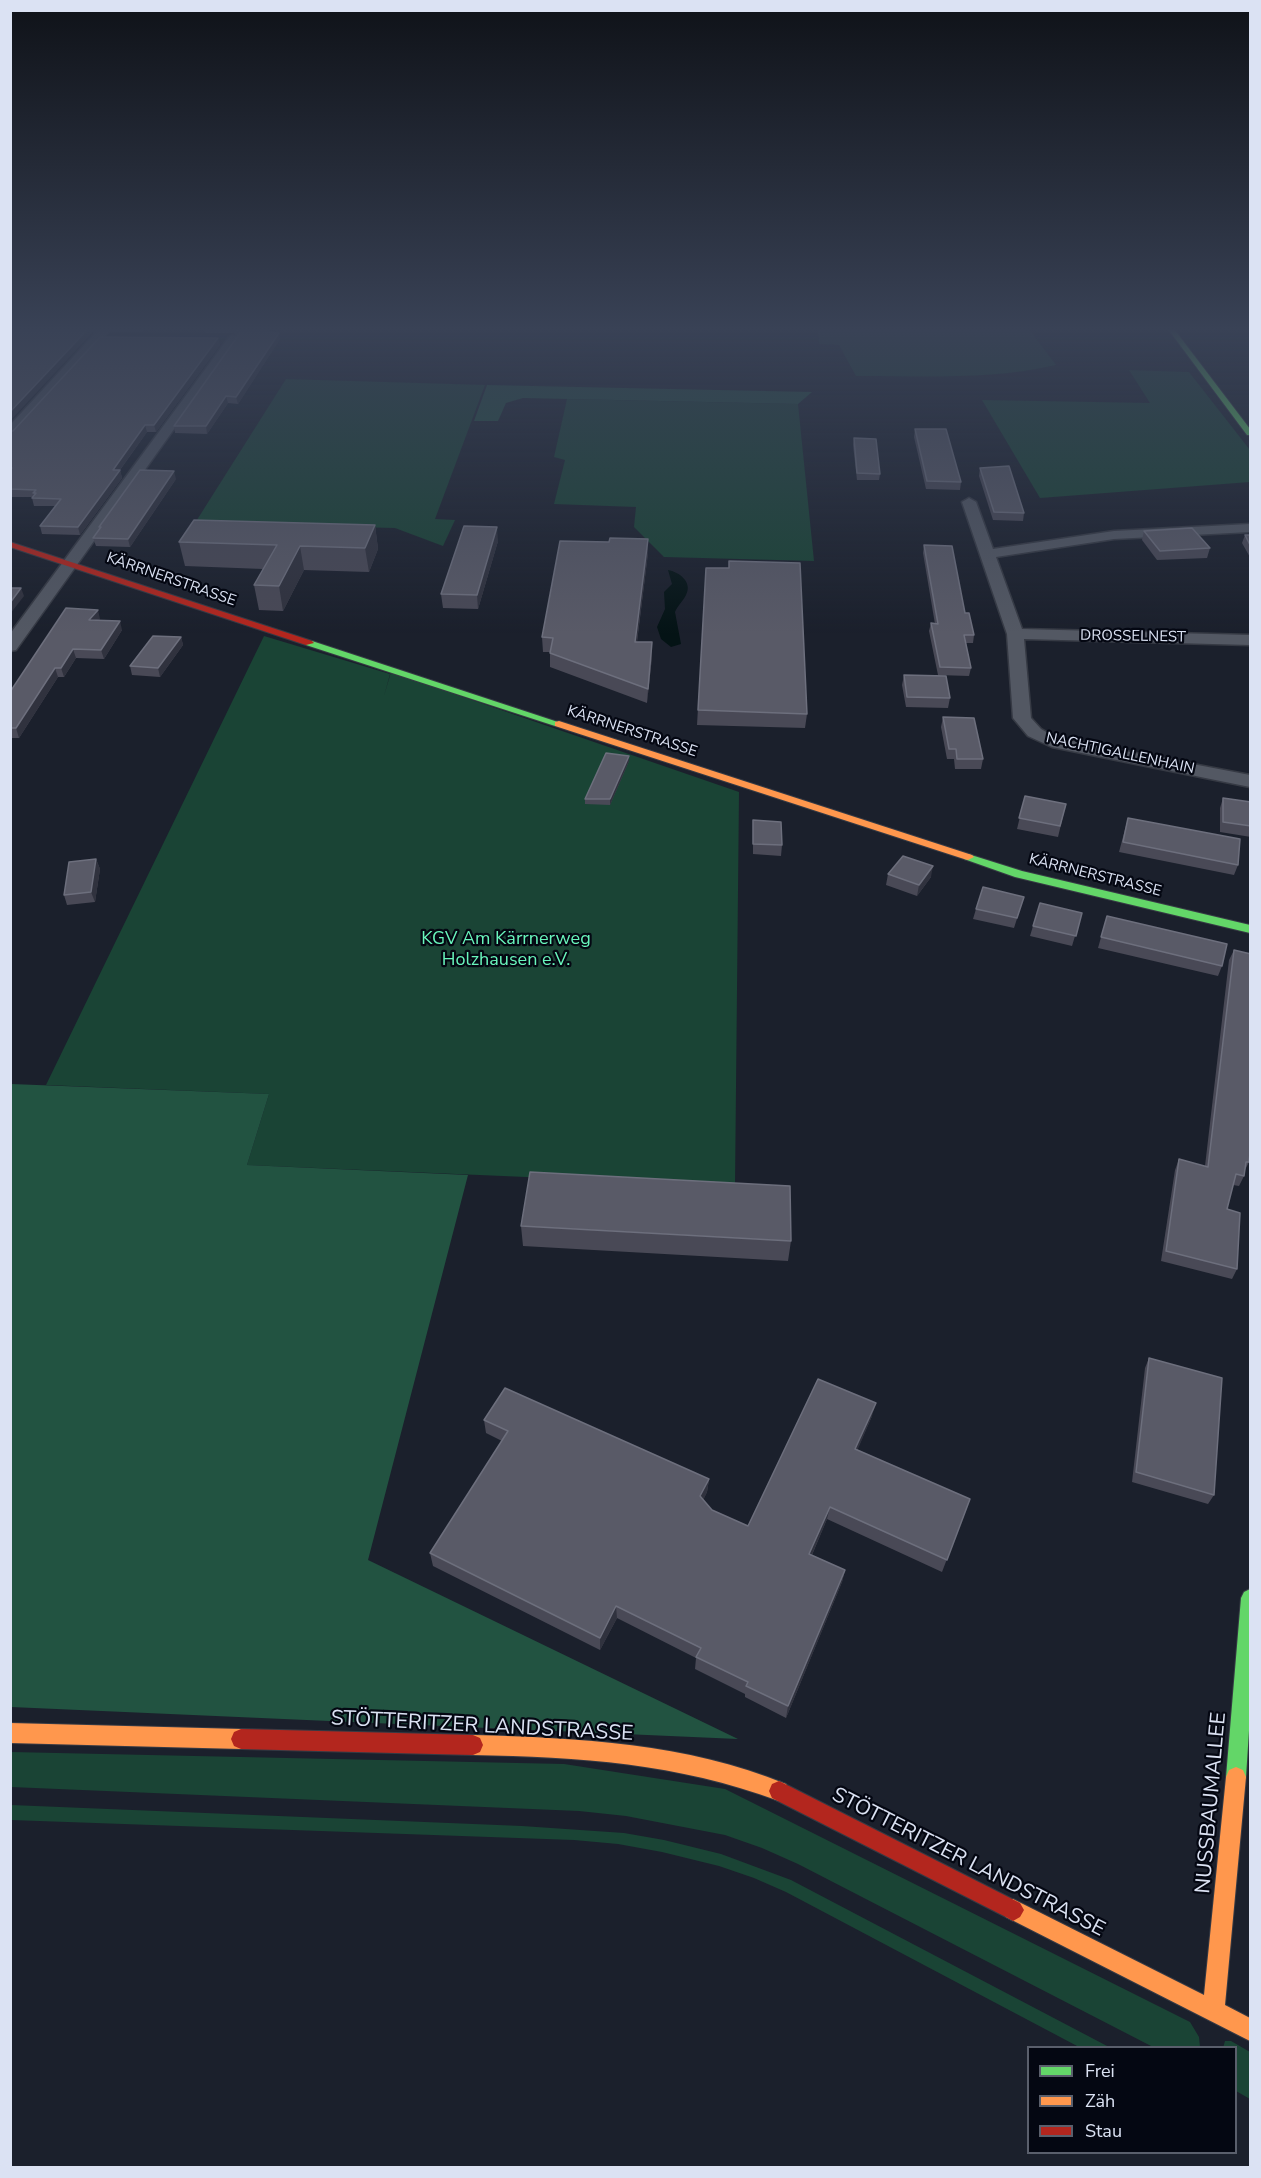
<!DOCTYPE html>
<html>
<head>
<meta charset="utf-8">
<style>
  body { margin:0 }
  #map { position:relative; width:1261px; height:2178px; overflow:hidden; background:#1b202c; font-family:"Nunito Sans",sans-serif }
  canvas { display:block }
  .frame { position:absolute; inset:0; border:12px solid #dbe2f3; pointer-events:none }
  .legend { position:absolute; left:1027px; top:2046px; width:210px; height:108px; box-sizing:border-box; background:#040712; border:2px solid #5a5f6c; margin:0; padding:8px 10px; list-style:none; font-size:18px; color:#dbe2f3 }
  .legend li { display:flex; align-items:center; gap:12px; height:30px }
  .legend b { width:30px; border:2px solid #5a5f6c }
</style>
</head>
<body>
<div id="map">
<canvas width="1261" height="2178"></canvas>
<div class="frame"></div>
<ul class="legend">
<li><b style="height:8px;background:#63d668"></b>Frei</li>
<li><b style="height:8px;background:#ff974d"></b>Zäh</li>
<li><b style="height:8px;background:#b3261e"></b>Stau</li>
</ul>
</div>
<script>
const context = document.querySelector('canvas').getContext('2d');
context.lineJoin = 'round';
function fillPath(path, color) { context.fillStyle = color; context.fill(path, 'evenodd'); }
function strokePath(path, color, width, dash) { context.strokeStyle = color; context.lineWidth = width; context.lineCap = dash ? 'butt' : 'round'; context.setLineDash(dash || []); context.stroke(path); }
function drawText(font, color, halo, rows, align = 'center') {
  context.font = font + ' "Nunito Sans",sans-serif'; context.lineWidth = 4.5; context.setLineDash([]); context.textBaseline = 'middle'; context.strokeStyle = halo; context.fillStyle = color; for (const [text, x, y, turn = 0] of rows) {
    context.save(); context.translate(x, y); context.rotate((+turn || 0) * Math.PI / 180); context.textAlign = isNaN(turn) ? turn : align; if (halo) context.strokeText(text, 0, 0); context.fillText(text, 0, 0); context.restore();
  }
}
fillPath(new Path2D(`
  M 818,329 L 1029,329 L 1056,365 C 992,380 922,376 856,376 L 839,345 L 819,344 Z
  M 1129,370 L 1189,372 L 1250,450 L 1250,482 L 1040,498 L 982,400 L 1150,403 Z
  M 286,379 L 485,385 L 435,519 L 455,520 L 443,546 L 395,528 L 195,523 Z
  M 567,399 L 798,404 L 814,561 L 664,557 L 634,527 L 636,507 L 554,504 L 565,460 L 554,457 Z
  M 264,636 L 390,674 L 384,696 L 391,672 L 739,792 L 735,1186 L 247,1165 L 269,1094 L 46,1085 Z
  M 11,1752 L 564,1764 L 725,1789 L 1190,2022 L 1199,2037 L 1200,2047 L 1153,2047 L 798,1864 L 762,1848 L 725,1835 L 626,1816 L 579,1811 L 11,1787 Z
  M 11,1805 L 522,1826 L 624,1833 L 664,1840 L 721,1854 L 791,1880 L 1109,2047 L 1079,2047 L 786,1892 L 754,1878 L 719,1866 L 662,1852 L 618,1844 L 574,1840 L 11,1820 Z
  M 1225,2041 L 1231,2041 L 1250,2052 L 1250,2099 L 1236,2091 L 1236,2048 L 1223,2048 Z`), '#1a4435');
fillPath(new Path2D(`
  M 487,385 L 812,392 L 798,404 L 523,398 L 506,403 L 498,421 L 474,421 Z
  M 11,1084 L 269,1094 L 247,1165 L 468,1175 L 368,1560 L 738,1739 L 11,1707 Z`), '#225341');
fillPath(new Path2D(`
  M 668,570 C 679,572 693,582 686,595 C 683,601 678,605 675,612 L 681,644 L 671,647 L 661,639 L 657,627 L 665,609 L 664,592 L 672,584 Z`), '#041315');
const street = new Path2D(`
  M 99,329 L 111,329 L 15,436 L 10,437 L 10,425 Z
  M 233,335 L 237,337 L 237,341 L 16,650 L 10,651 L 10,634 L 229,337 Z
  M 969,498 L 976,502 L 993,549 L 1114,531 L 1250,524 L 1250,532 L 1114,539 L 996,557 L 1022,629 L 1250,635 L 1250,645 L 1024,639 L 1031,718 L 1041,729 L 1057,738 L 1250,775 L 1250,787 L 1052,747 L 1028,736 L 1013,718 L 1007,634 L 962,502 Z`);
const fast = new Path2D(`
  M 1168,329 L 1174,329 L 1250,429 L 1250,435 L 1247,435 Z
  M 306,641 L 312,641 L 564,724 L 563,726 L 555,726 L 306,645 Z
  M 968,854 L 1022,871 L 1250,925 L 1250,933 L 1015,877 L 964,859 L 964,855 Z
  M 1250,1589 L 1250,1715 L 1246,1777 L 1243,1784 L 1236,1787 L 1229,1784 L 1226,1777 L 1241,1598 L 1244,1592 Z`);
const slow = new Path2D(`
  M 559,721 L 972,855 L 974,857 L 968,860 L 964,859 L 555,726 L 555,722 Z
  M 10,1723 L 241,1729 L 248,1732 L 251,1739 L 248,1746 L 241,1749 L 10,1743 Z
  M 473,1735 C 579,1738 686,1743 786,1784 L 789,1791 L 786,1798 L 779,1801 C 676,1763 581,1757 473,1755 L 466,1752 L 463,1745 L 466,1738 Z
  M 1236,1767 L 1243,1770 L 1246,1777 L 1225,2005 L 1250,2018 L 1250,2041 L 1006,1917 L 1002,1910 L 1006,1903 L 1013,1899 L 1204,1995 L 1226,1777 L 1229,1770 Z`);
const jam = new Path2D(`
  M 10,542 L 312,641 L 314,643 L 306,645 L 10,547 Z
  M 241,1729 L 473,1735 L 480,1738 L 483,1745 L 480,1752 L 473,1755 L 241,1749 L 234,1746 L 231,1739 L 234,1732 Z
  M 779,1781 L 1020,1903 L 1024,1910 L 1020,1917 L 1013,1921 L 1006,1917 L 772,1798 L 769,1791 L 772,1784 Z`);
strokePath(street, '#363a44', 3);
strokePath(fast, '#363a44', 2);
strokePath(slow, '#363a44', 2);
strokePath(jam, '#363a44', 2);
fillPath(street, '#535863');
fillPath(fast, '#63d668');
fillPath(slow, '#ff974d');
fillPath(jam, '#b3261e');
fillPath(new Path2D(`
  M 111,329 L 144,329 L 142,332 L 112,332 Z
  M 205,329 L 271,329 L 268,333 L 280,339 L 238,404 L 228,403 L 207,434 L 175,433 L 174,426 L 238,337 L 233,333 L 206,333 Z
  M 218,338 L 220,345 L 156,432 L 147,432 L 120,470 L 122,478 L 80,535 L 42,534 L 40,526 L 55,506 L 34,506 L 32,498 L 33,497 L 10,497 L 10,431 L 13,431 Z
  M 915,429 L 961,482 L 960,490 L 926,489 L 914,437 Z
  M 854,438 L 880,474 L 879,480 L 857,480 L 853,445 Z
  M 980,468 L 1024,513 L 1023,521 L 993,520 L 979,476 Z
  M 176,479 L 130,547 L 96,546 L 93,538 L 100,529 L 99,527 Z
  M 375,525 L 378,549 L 369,572 L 304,570 L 283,611 L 259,610 L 254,585 L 263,569 L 185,566 L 179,542 Z
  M 1144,531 L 1210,548 L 1207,558 L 1157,560 L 1142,540 Z
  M 1245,535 L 1251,535 L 1251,559 L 1242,543 Z
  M 648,539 L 648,553 L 637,642 L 652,642 L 652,657 L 647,703 L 550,667 L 550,652 L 543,652 L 542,637 L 609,542 Z
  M 498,541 L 478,609 L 443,608 L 441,594 Z
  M 924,545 L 965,613 L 974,635 L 973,643 L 966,643 L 971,668 L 969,676 L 938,675 L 929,631 L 931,623 L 935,624 L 923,553 Z
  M 706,568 L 807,714 L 805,728 L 697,725 Z
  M 100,619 L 99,620 L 122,630 L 104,659 L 76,658 L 64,677 L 58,677 L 19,738 L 10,738 L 10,692 Z
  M 181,637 L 183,645 L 160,677 L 132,675 L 130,666 Z
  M 904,675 L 950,698 L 948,708 L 906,707 L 902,685 Z
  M 943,717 L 983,759 L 981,769 L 955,769 L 954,759 L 947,759 L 941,727 Z
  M 629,761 L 610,805 L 585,804 L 585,799 Z
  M 1025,796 L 1066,804 L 1058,837 L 1017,829 Z
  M 1223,798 L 1251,802 L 1251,837 L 1220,832 L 1220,808 Z
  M 1128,818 L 1238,865 L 1234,875 L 1119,852 Z
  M 753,820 L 782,845 L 781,856 L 753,854 Z
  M 96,859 L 100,869 L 95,902 L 67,905 L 64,895 Z
  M 888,874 L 931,877 L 917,896 L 886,885 Z
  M 1024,897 L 1014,928 L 973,919 L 976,909 Z
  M 1082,913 L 1072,946 L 1030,936 L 1033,926 Z
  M 1107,916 L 1222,966 L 1218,976 L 1098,948 Z
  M 1234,950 L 1249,1162 L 1245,1170 L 1244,1176 L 1239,1186 L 1233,1185 L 1227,1209 L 1237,1269 L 1232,1279 L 1161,1261 L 1175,1170 L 1179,1159 L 1205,1166 L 1229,960 Z
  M 521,1226 L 791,1241 L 788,1261 L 523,1246 Z
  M 1149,1358 L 1214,1495 L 1208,1504 L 1132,1482 L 1145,1368 Z
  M 872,1416 L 857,1450 L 970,1499 L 942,1572 L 827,1519 L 812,1555 L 845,1570 L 842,1582 L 786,1718 L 745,1697 L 745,1694 L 695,1669 L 696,1658 L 617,1618 L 600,1650 L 433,1566 L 430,1553 L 502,1441 L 486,1433 L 484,1420 L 709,1479 L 707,1492 L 703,1500 L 712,1510 L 748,1526 Z`), '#494956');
fillPath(new Path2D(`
  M 88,329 L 96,329 L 10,421 L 10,412 Z
  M 266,329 L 271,329 L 265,339 L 264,332 Z
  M 279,333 L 280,339 L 238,404 L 236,397 Z
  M 218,338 L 220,345 L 156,432 L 154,425 Z
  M 226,396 L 228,403 L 207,434 L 206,426 Z
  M 145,425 L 147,432 L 114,478 L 113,470 Z
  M 120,470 L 122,478 L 80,535 L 78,527 Z
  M 174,471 L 176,479 L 130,547 L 128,539 Z
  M 375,525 L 378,549 L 369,572 L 365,548 Z
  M 497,527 L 498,541 L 478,609 L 477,595 Z
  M 648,539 L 648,553 L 635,656 L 635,642 Z
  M 300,546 L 304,570 L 283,611 L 279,586 Z
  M 21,588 L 24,596 L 10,614 L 10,603 Z
  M 98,610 L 100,619 L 92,629 L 89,620 Z
  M 120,621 L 122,630 L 104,659 L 101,650 Z
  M 181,637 L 183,645 L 160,677 L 158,668 Z
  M 652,642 L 652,657 L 647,703 L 648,689 Z
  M 73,649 L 76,658 L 64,677 L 61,668 Z
  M 55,668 L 58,677 L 19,738 L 16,728 Z
  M 629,756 L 629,761 L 610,805 L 610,799 Z
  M 96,859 L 100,869 L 95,902 L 91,892 Z
  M 933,866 L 931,877 L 917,896 L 919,885 Z
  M 876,1403 L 872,1416 L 852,1463 L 855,1449 Z
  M 709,1479 L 707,1492 L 699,1509 L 700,1496 Z
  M 830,1507 L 827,1519 L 807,1566 L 809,1554 Z
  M 845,1570 L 842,1582 L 786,1718 L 788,1706 Z
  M 616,1606 L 617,1618 L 600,1650 L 600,1638 Z`), '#30323e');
const building = new Path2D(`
  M 10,329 L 88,329 L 10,412 Z
  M 235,329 L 266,329 L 264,332 L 279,333 L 236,397 L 226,396 L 206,426 L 174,426 L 240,333 Z
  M 100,337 L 218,338 L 154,425 L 145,425 L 113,470 L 120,470 L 78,527 L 40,526 L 61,499 L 32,498 L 36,493 L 33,493 L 36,490 L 10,489 L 10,470 L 12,468 L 10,468 L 10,431 L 13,431 Z
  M 915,429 L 946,429 L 961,482 L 927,481 Z
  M 854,438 L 876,439 L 880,474 L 857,473 Z
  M 1009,466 L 1024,513 L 994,512 L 980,468 Z
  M 140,470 L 174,471 L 128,539 L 93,538 L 101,527 L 99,527 Z
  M 194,520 L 375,525 L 365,548 L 300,546 L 279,586 L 254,585 L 277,545 L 179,542 Z
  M 464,526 L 497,527 L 477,595 L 441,594 Z
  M 1192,528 L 1210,548 L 1160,551 L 1144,531 Z
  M 1245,535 L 1251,535 L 1251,547 Z
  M 610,538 L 648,539 L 635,642 L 652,642 L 648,689 L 550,653 L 553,638 L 542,637 L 560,541 L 609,542 Z
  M 924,545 L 952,546 L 965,613 L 969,613 L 974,635 L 964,635 L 971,668 L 940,667 L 931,623 L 938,624 Z
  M 729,561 L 800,563 L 807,714 L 698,710 L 706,568 L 729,568 Z
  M 10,588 L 21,588 L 10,603 Z
  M 66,608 L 98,610 L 89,620 L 120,621 L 101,650 L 73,649 L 61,668 L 55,668 L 16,728 L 10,728 L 10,692 Z
  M 153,636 L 181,637 L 158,668 L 130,666 Z
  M 904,675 L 946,676 L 950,698 L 907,697 Z
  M 943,717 L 974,718 L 983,759 L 957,759 L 956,749 L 949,749 Z
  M 606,753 L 629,756 L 610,799 L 585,799 Z
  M 1025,796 L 1066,804 L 1060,826 L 1019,818 Z
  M 1223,798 L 1251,802 L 1251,826 L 1223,822 Z
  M 1128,818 L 1240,839 L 1238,865 L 1123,842 Z
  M 753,820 L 781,822 L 782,845 L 753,844 Z
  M 903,856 L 933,866 L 919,885 L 888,874 Z
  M 96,859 L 91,892 L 64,895 L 69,862 Z
  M 983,887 L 1024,897 L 1017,918 L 976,909 Z
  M 1040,903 L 1082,913 L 1076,936 L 1033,926 Z
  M 1107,916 L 1227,944 L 1222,966 L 1101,937 Z
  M 1234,950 L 1251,954 L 1251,1145 L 1249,1162 L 1246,1162 L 1244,1176 L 1236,1174 L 1227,1209 L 1240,1213 L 1237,1269 L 1166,1251 L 1179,1159 L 1208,1167 Z
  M 530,1172 L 790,1186 L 791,1241 L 521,1226 Z
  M 1149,1358 L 1222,1378 L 1214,1495 L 1136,1472 Z
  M 818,1379 L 876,1403 L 855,1449 L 970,1499 L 947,1560 L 830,1507 L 809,1554 L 845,1570 L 788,1706 L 746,1686 L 748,1682 L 696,1657 L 701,1648 L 616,1606 L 600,1638 L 430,1553 L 508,1431 L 484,1420 L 505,1388 L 709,1479 L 700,1496 L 712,1510 L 748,1526 Z`);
fillPath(building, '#595a67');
strokePath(building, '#6d6f7d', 1.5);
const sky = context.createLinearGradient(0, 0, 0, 634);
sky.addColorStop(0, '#0f1218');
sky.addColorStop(0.52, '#394256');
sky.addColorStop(1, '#39425600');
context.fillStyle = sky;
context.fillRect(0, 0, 1261, 634);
drawText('15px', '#dbe2f3', '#040712', [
  ["KÄRRNERSTRASSE",171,580,19],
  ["DROSSELNEST",1133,637,1],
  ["KÄRRNERSTRASSE",632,732,18],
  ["NACHTIGALLENHAIN",1120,754,12],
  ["KÄRRNERSTRASSE",1095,876,14]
]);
drawText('18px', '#69f6bc', '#040712', [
  ["KGV Am Kärrnerweg",506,940],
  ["Holzhausen e.V.",506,961]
]);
drawText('21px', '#dbe2f3', '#040712', [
  ["STÖTTERITZER LANDSTRASSE",482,1727,3],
  ["NUSSBAUMALLEE",1212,1803,-85],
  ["STÖTTERITZER LANDSTRASSE",968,1863,27]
]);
</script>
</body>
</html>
